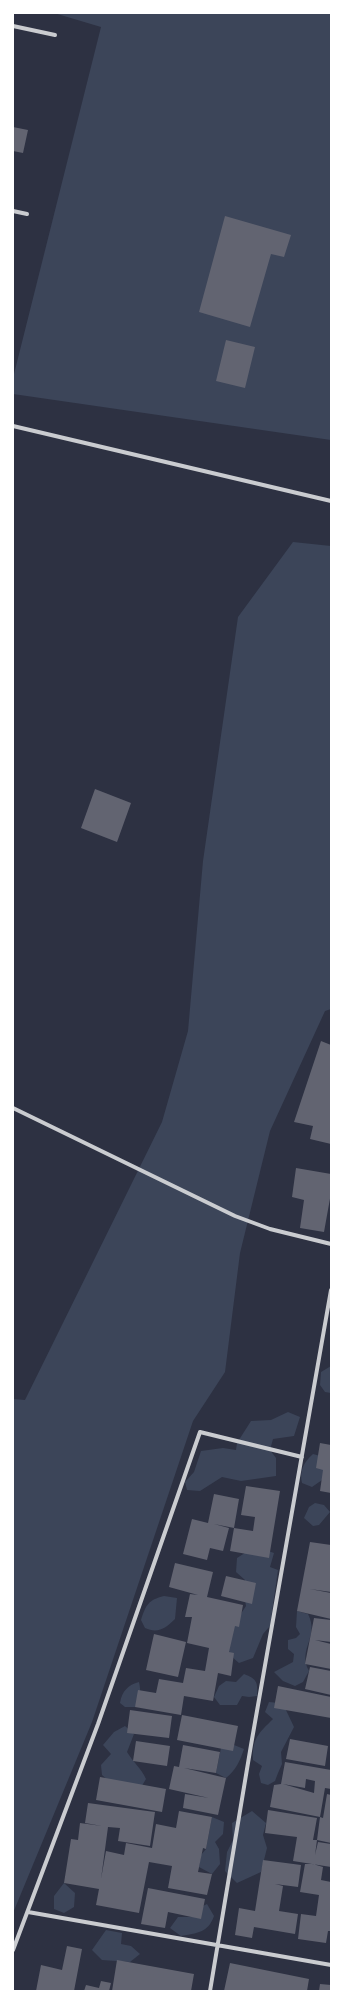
<!DOCTYPE html>
<html>
<head>
<meta charset="utf-8">
<style>
  body { margin:0 }
  #map { position:relative; width:344px; height:2004px; overflow:hidden; background:#2d3142; font-family:Cabin,sans-serif }
  canvas { display:block }
  .frame { position:absolute; inset:0; border:14px solid #fff; pointer-events:none }
</style>
</head>
<body>
<div id="map">
<canvas width="344" height="2004"></canvas>
<div class="frame"></div>
</div>
<script>
const context = document.querySelector('canvas').getContext('2d');
context.lineJoin = 'round';
function fillPath(path, color) { context.fillStyle = color; context.fill(path, 'evenodd'); }
function strokePath(path, color, width, dash) { context.strokeStyle = color; context.lineWidth = width; context.lineCap = dash ? 'butt' : 'round'; context.setLineDash(dash || []); context.stroke(path); }
fillPath(new Path2D(`
  M 54,13 L 331,13 L 331,440 L 13,394 L 13,378 L 101,27 Z
  M 293,542 L 331,546 L 331,1009 L 325,1011 L 270,1131 L 240,1253 L 225,1372 L 193,1421 L 92,1722 L 13,1913 L 13,1399 L 25,1400 L 162,1122 L 188,1031 L 203,861 L 238,617 Z
  M 331,1366 L 331,1393 L 325,1392 L 320,1385 L 321,1372 Z
  M 288,1412 L 300,1417 L 294,1436 L 273,1439 L 270,1450 L 276,1458 L 276,1476 L 241,1481 L 222,1477 L 200,1491 L 187,1490 L 185,1482 L 194,1472 L 201,1451 L 223,1448 L 236,1450 L 237,1443 L 251,1421 L 271,1420 Z
  M 313,1454 L 324,1457 L 328,1470 L 322,1480 L 312,1487 L 302,1483 C 299,1471 304,1462 313,1454 Z
  M 315,1503 L 324,1505 L 330,1512 L 319,1525 L 313,1526 L 304,1518 L 309,1507 Z
  M 263,1549 L 274,1553 L 270,1567 L 278,1570 L 270,1626 L 263,1634 L 253,1658 L 239,1663 C 215,1645 234,1625 246,1606 L 243,1587 L 245,1580 L 236,1572 L 237,1558 L 248,1551 Z
  M 164,1596 L 177,1598 L 175,1619 C 166,1628 158,1634 145,1628 L 141,1620 C 146,1605 148,1600 164,1596 Z
  M 297,1611 L 308,1614 C 320,1637 297,1649 309,1671 L 303,1682 L 295,1686 L 283,1681 L 274,1672 L 293,1662 L 294,1654 L 288,1649 L 288,1640 L 296,1638 L 300,1634 L 296,1627 Z
  M 244,1674 C 257,1679 258,1682 257,1696 L 249,1697 L 242,1696 L 237,1705 L 220,1705 L 214,1697 L 219,1686 L 226,1681 L 236,1682 Z
  M 139,1682 C 141,1691 141,1700 135,1707 L 125,1707 L 120,1703 C 122,1691 128,1685 139,1682 Z
  M 269,1702 L 279,1703 L 285,1708 L 294,1727 L 281,1752 L 282,1764 L 278,1773 L 275,1781 L 268,1785 L 261,1783 L 259,1774 L 262,1766 L 253,1760 C 252,1738 259,1733 273,1719 L 265,1712 Z
  M 125,1726 L 134,1734 L 127,1752 C 133,1762 141,1768 146,1779 L 140,1789 L 112,1784 L 102,1775 L 101,1765 L 111,1754 L 103,1745 L 114,1732 Z
  M 234,1745 L 244,1749 C 240,1761 236,1770 226,1778 L 216,1773 L 221,1748 Z
  M 252,1811 L 266,1823 L 263,1835 L 267,1848 L 261,1872 L 237,1883 L 225,1871 L 227,1852 L 233,1840 L 232,1823 Z
  M 212,1817 L 224,1822 L 223,1834 L 215,1842 L 219,1849 L 220,1864 L 212,1874 L 199,1867 L 201,1855 L 206,1849 Z
  M 64,1883 L 75,1893 L 74,1907 L 64,1913 L 54,1909 L 54,1896 Z
  M 207,1904 L 214,1916 C 208,1933 197,1933 181,1936 L 170,1928 L 178,1917 L 193,1917 L 197,1909 Z
  M 106,1930 L 122,1933 L 121,1944 L 131,1946 L 140,1954 L 130,1962 L 102,1960 L 92,1950 Z`), '#3c4559');
fillPath(new Path2D(`
  M 13,127 L 28,130 L 23,153 L 13,151 Z
  M 225,216 L 291,235 L 284,257 L 271,254 L 250,327 L 199,312 Z
  M 226,340 L 255,347 L 245,388 L 216,381 Z
  M 95,789 L 131,803 L 117,842 L 81,828 Z
  M 321,1041 L 331,1045 L 331,1144 L 310,1139 L 313,1126 L 294,1122 Z
  M 296,1168 L 331,1174 L 331,1193 L 324,1232 L 300,1228 L 304,1200 L 292,1197 Z
  M 320,1443 L 331,1445 L 331,1493 L 320,1491 L 323,1470 L 316,1468 Z
  M 246,1486 L 280,1491 L 269,1558 L 230,1551 L 234,1528 L 253,1531 L 255,1517 L 241,1515 Z
  M 214,1494 L 239,1499 L 234,1528 L 214,1524 L 229,1528 L 223,1551 L 210,1548 L 207,1560 L 183,1554 L 192,1519 L 208,1523 Z
  M 310,1542 L 331,1545 L 331,1592 L 310,1589 L 331,1593 L 331,1619 L 297,1611 Z
  M 175,1563 L 213,1572 L 207,1597 L 243,1605 L 239,1627 L 235,1626 L 229,1652 L 234,1653 L 231,1676 L 218,1673 L 213,1701 L 184,1696 L 181,1715 L 135,1707 L 138,1690 L 156,1693 L 159,1679 L 183,1683 L 186,1668 L 205,1671 L 209,1648 L 187,1643 L 192,1617 L 185,1617 L 190,1594 L 198,1595 L 169,1587 Z
  M 226,1576 L 256,1583 L 252,1604 L 221,1596 Z
  M 314,1618 L 331,1620 L 331,1642 L 315,1640 L 331,1644 L 331,1669 L 305,1664 Z
  M 154,1634 L 186,1642 L 178,1677 L 146,1670 Z
  M 310,1667 L 331,1671 L 331,1695 L 305,1689 Z
  M 278,1686 L 331,1697 L 331,1718 L 274,1708 Z
  M 130,1710 L 172,1716 L 169,1738 L 127,1733 Z
  M 182,1715 L 238,1726 L 233,1751 L 177,1740 Z
  M 290,1739 L 328,1746 L 325,1766 L 286,1759 Z
  M 136,1741 L 170,1746 L 167,1766 L 133,1761 Z
  M 183,1745 L 220,1752 L 216,1773 L 184,1768 L 226,1778 L 218,1815 L 183,1808 L 185,1794 L 209,1798 L 169,1789 L 174,1766 L 179,1767 Z
  M 285,1762 L 331,1770 L 331,1789 L 325,1788 L 320,1817 L 270,1807 L 274,1785 L 281,1784 ZM 306,1779 L 315,1781 L 314,1793 L 283,1784 L 305,1788 Z
  M 100,1777 L 166,1789 L 162,1812 L 96,1800 Z
  M 327,1794 L 331,1795 L 331,1843 L 317,1840 L 320,1817 L 323,1818 Z
  M 88,1803 L 155,1812 L 150,1846 L 118,1841 L 120,1828 L 108,1827 L 101,1879 L 106,1851 L 124,1855 L 126,1843 L 152,1848 L 156,1824 L 176,1828 L 179,1811 L 212,1817 L 206,1849 L 203,1848 L 198,1872 L 212,1874 L 207,1895 L 168,1888 L 172,1866 L 149,1862 L 139,1913 L 96,1905 L 99,1889 L 64,1883 L 71,1839 L 78,1840 L 80,1823 L 102,1826 L 85,1823 Z
  M 268,1810 L 317,1818 L 313,1840 L 317,1840 L 315,1855 L 318,1842 L 331,1844 L 331,1867 L 293,1861 L 297,1837 L 265,1833 Z
  M 263,1860 L 301,1865 L 298,1887 L 275,1884 L 283,1886 L 279,1911 L 298,1914 L 295,1934 L 254,1927 L 252,1938 L 235,1935 L 239,1908 L 255,1911 Z
  M 305,1864 L 313,1864 L 323,1867 L 321,1880 L 331,1882 L 331,1931 L 328,1931 L 326,1943 L 298,1939 L 301,1914 L 316,1916 L 319,1895 L 300,1892 Z
  M 148,1888 L 205,1899 L 201,1919 L 168,1912 L 165,1928 L 141,1924 Z
  M 67,1946 L 82,1949 L 74,1991 L 36,1991 L 41,1965 L 62,1970 Z
  M 117,1960 L 194,1974 L 191,1991 L 112,1991 Z
  M 230,1963 L 309,1979 L 307,1991 L 224,1991 Z
  M 101,1981 L 111,1983 L 109,1991 L 84,1991 L 86,1985 L 99,1988 Z
  M 320,1984 L 331,1985 L 331,1991 L 319,1991 Z`), '#626471');
strokePath(new Path2D(`
  M 13,26 L 55,35
  M 13,211 L 27,214
  M 13,426 L 331,501
  M 13,1108 L 235,1216 L 270,1229 L 331,1244
  M 28,1912 L 331,1965
  M 13,1950 L 98,1724 L 200,1432 L 302,1457
  M 210,1991 L 251,1745 L 331,1290`), '#caccd0', 4);
</script>
</body>
</html>
